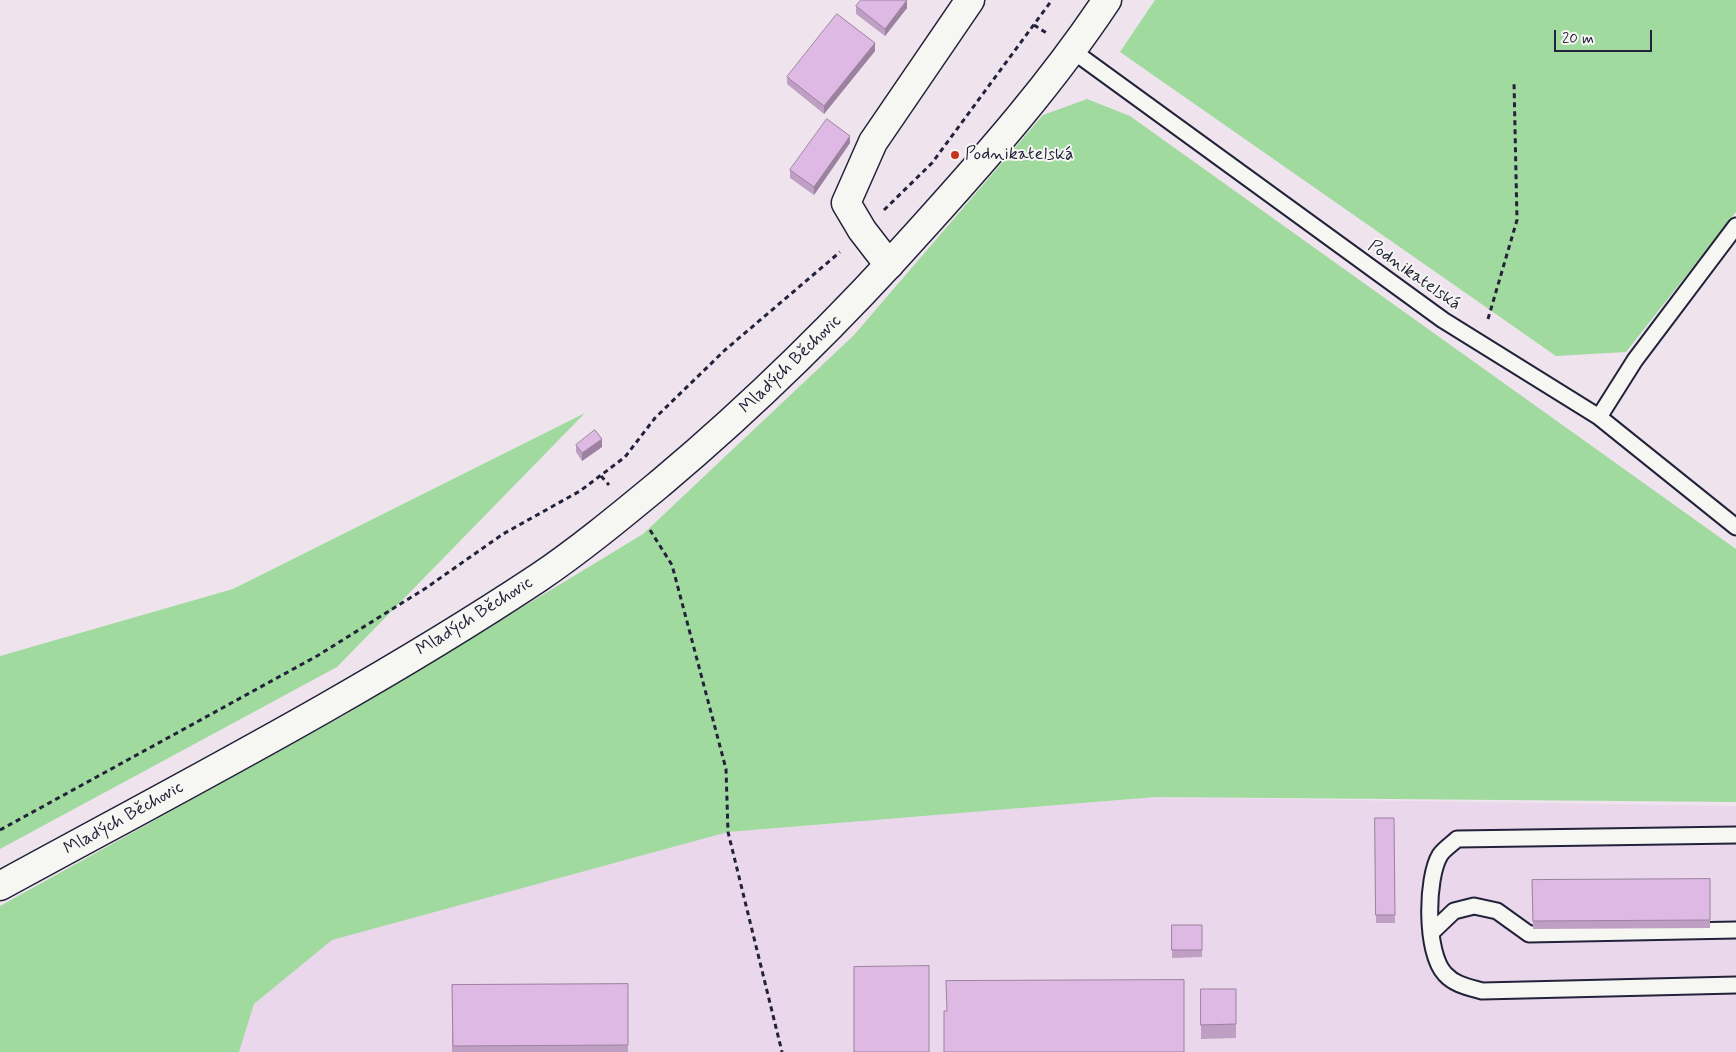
<!DOCTYPE html>
<html>
<head>
<meta charset="utf-8">
<style>
  body { margin:0 }
  #map { position:relative; width:1736px; height:1052px; overflow:hidden; background:#efe4ee; font-family:Mynerve,sans-serif }
  canvas { display:block }
  .scale { position:absolute; left:1554px; top:30px; width:98px; height:22px; box-sizing:border-box; border:2px solid #22223b; border-top:0; padding-left:6px; font-size:15px; line-height:18px; white-space:nowrap; color:#22223b; -webkit-text-stroke:4px #f6f6f2; paint-order:stroke }
</style>
</head>
<body>
<div id="map">
<canvas width="1736" height="1052"></canvas>
<div class="scale">20 m</div>
</div>
<script>
const context = document.querySelector('canvas').getContext('2d');
context.lineJoin = 'round';
function fillPath(path, color) { context.fillStyle = color; context.fill(path, 'evenodd'); }
function strokePath(path, color, width, dash) { context.strokeStyle = color; context.lineWidth = width; context.lineCap = dash ? 'butt' : 'round'; context.setLineDash(dash || []); context.stroke(path); }
function drawText(font, color, halo, rows, align = 'center') {
  context.font = font + ' Mynerve,sans-serif'; context.lineWidth = 4; context.setLineDash([]); context.textBaseline = 'middle'; context.strokeStyle = halo; context.fillStyle = color; for (const [text, x, y, turn = 0] of rows) {
    context.save(); context.translate(x, y); context.rotate((+turn || 0) * Math.PI / 180); context.textAlign = isNaN(turn) ? turn : align; if (halo) context.strokeText(text, 0, 0); context.fillText(text, 0, 0); context.restore();
  }
}
fillPath(new Path2D(`
  M 1156,797 L 1736,806 L 1736,1052 L 239,1052 L 254,1004 L 331,940 L 728,832 Z`), '#ead7eb');
fillPath(new Path2D(`
  M 1155,0 L 1736,0 L 1736,212 L 1626,352 L 1556,356 L 1120,52 Z
  M 1087,99 L 1130,116 L 1736,549 L 1736,802 L 1156,797 L 728,832 L 332,940 L 254,1004 L 239,1052 L 0,1052 L 0,906 L 343,716 L 643,534 L 854,335 L 1043,115 Z
  M 585,413 L 337,667 L 0,849 L 0,656 L 233,589 Z`), '#a1da9f');
const lane = new Path2D(`
  M 1073,51 L 1443,320 L 1599,417 L 1736,527
  M 1599,417 L 1635,360 L 1736,226
  M 1736,835 L 1457,839 C 1452,844 1444,849 1440,855 C 1426,878 1425,953 1445,974 C 1455,985 1468,987 1482,991 L 1736,985
  M 1431,933 L 1454,911 L 1474,906 L 1497,911 L 1529,934 L 1736,930`);
const street = new Path2D(`
  M 889,265 L 862,230 L 846,203 L 873,142 L 970,0`);
const secondary = new Path2D(`
  M 0,886 C 181,787 366,692 538,578 C 581,549 623,514 663,481 C 758,401 843,317 926,224 C 990,153 1054,80 1107,0`);
strokePath(lane, '#22223b', 19);
strokePath(street, '#22223b', 31);
strokePath(secondary, '#22223b', 31);
strokePath(new Path2D(`
  M 1034,25 L 1048,34
  M 884,210 L 932,163 L 1052,0
  M 1488,319 L 1517,220 L 1514,82
  M 601,476 L 609,485
  M 650,530 L 672,565 L 726,769 L 728,832 L 782,1052
  M 0,830 L 317,656 L 426,588 L 503,534 L 580,491 L 625,457 L 655,418 L 725,350 L 840,252`), '#22223b', 3, [5, 4]);
strokePath(lane, '#f6f6f2', 15);
strokePath(street, '#f6f6f2', 28);
strokePath(secondary, '#f6f6f2', 28);
fillPath(new Path2D(`
  M 856,6 L 907,8 L 885,36 L 856,14 Z
  M 875,51 L 824,114 L 787,84 L 787,77 Z
  M 850,143 L 814,195 L 790,178 L 790,170 Z
  M 576,445 L 602,447 L 582,461 L 576,452 Z
  M 1375,818 L 1394,818 L 1395,923 L 1376,923 Z
  M 1710,879 L 1710,928 L 1533,929 L 1532,880 Z
  M 1172,925 L 1202,925 L 1202,957 L 1172,958 Z
  M 628,984 L 628,1052 L 452,1052 L 452,985 Z
  M 1201,989 L 1236,989 L 1236,1038 L 1201,1039 Z`), '#bf9fc3');
fillPath(new Path2D(`
  M 907,0 L 907,8 L 885,36 L 885,29 Z
  M 875,43 L 875,51 L 824,114 L 824,106 Z
  M 850,136 L 850,143 L 814,195 L 814,187 Z
  M 602,439 L 602,447 L 582,461 L 582,453 Z`), '#9b829f');
const building = new Path2D(`
  M 861,0 L 907,0 L 885,29 L 856,6 Z
  M 837,14 L 875,43 L 824,106 L 787,77 Z
  M 827,119 L 850,136 L 814,187 L 790,170 Z
  M 595,430 L 602,439 L 582,453 L 576,445 Z
  M 1375,818 L 1394,818 L 1395,915 L 1376,915 Z
  M 1710,879 L 1710,920 L 1533,921 L 1532,880 Z
  M 1172,925 L 1202,925 L 1202,950 L 1172,950 Z
  M 929,966 L 929,1052 L 854,1052 L 854,967 Z
  M 1184,980 L 1184,1052 L 944,1052 L 944,1011 L 947,1011 L 946,981 Z
  M 628,984 L 628,1045 L 453,1046 L 452,985 Z
  M 1201,989 L 1236,989 L 1236,1024 L 1201,1025 Z`);
fillPath(building, '#deb9e3');
strokePath(building, '#9b829f', 1);
for (const [x, y, r, color] of [
  [955,155,5,"#c8321e"]
]) { const dot = new Path2D(); dot.arc(x, y, r, 0, 2 * Math.PI); context.fillStyle = color; context.fill(dot); strokePath(dot, '#f6f6f2', 2); }
drawText('18px', '#22223b', '#f6f6f2', [
  ["Podnikatelská",965,155]
], 'left');
drawText('18px', '#22223b', '#f6f6f2', [
  ["Podnikatelská",1414,276,35],
  ["Mladých Běchovic",791,365,-44],
  ["Mladých Běchovic",475,617,-32],
  ["Mladých Běchovic",124,819,-29]
]);
</script>
</body>
</html>
